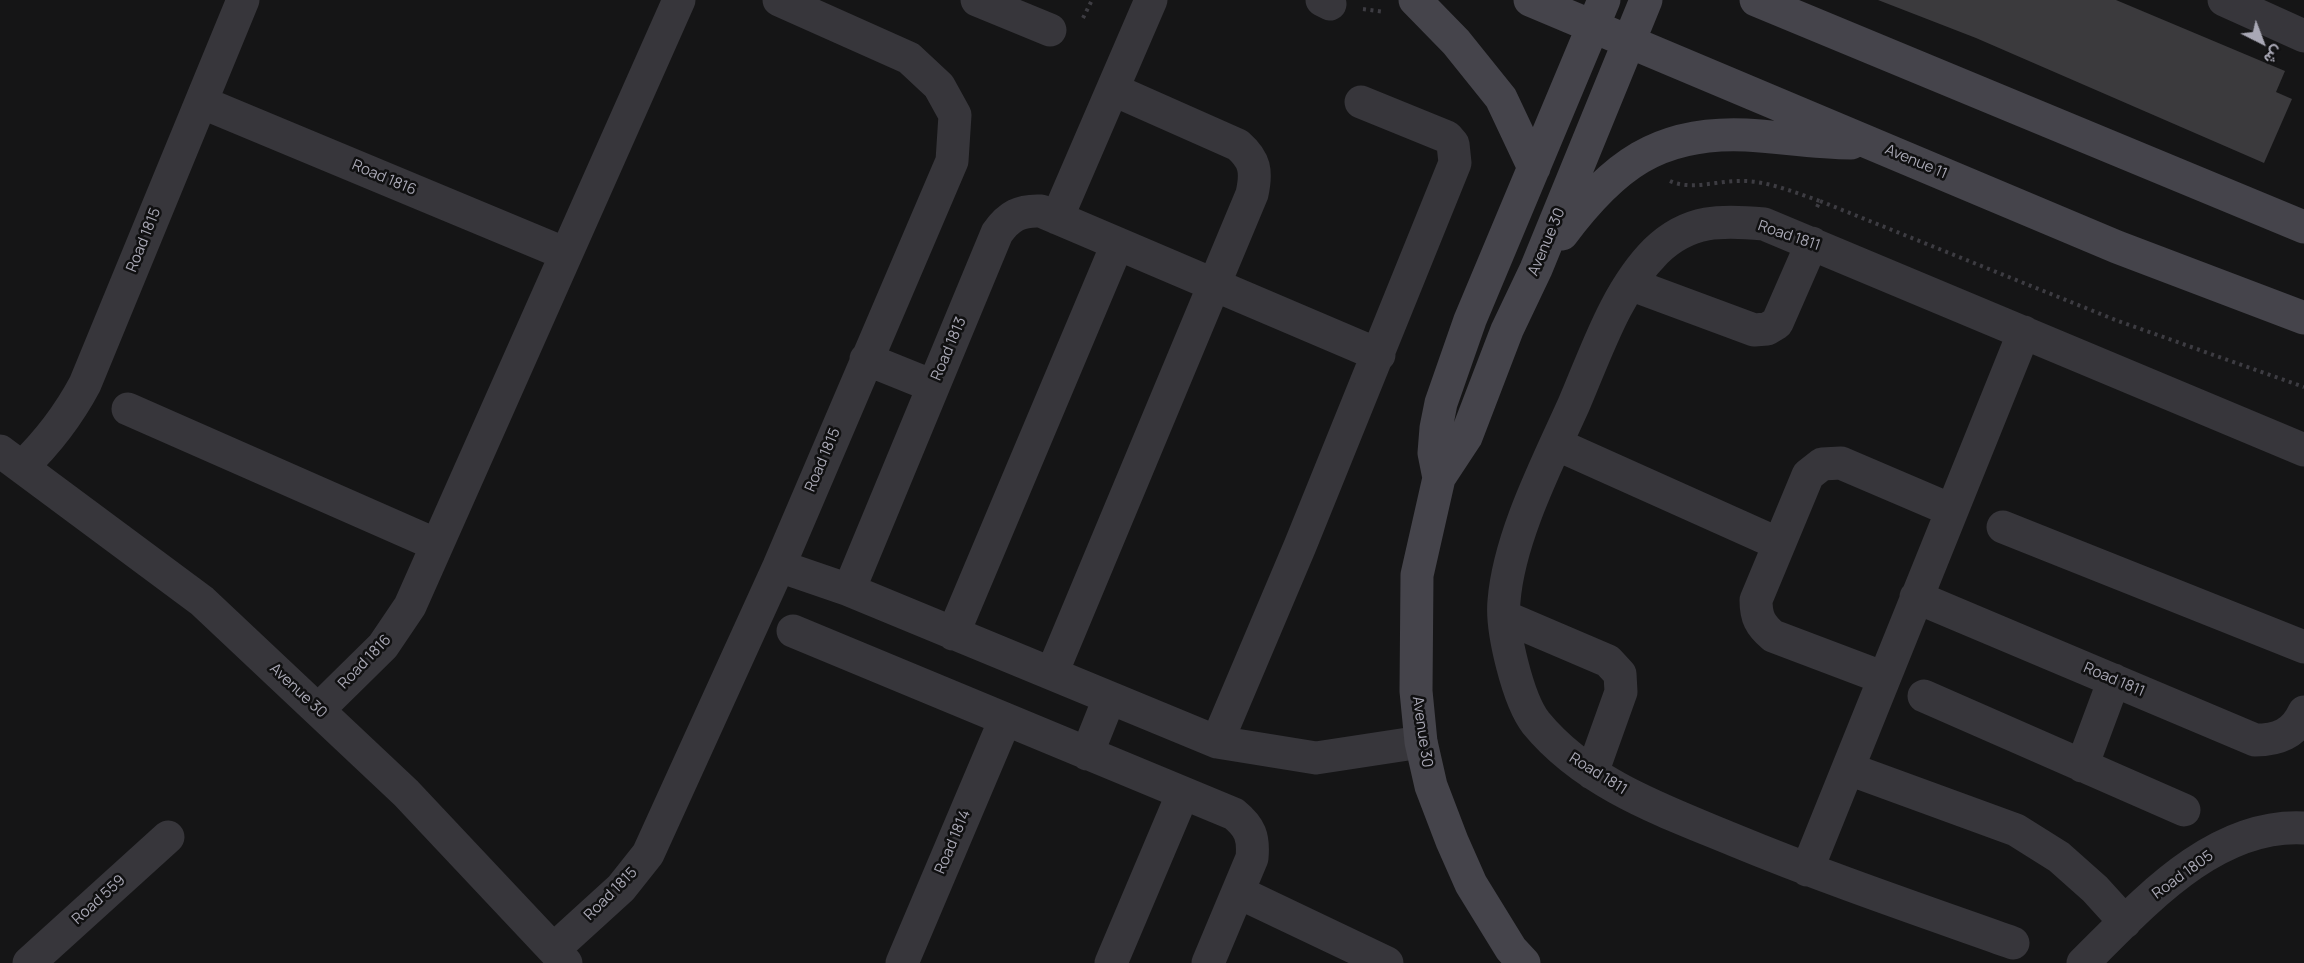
<!DOCTYPE html>
<html>
<head>
<meta charset="utf-8">
<style>
  body { margin:0 }
  #map { position:relative; width:2304px; height:963px; overflow:hidden; background:#151516; font-family:Manrope,Vazirmatn,sans-serif }
  canvas { display:block }
  .north { position:absolute; left:2232px; top:12px; width:60px; height:60px; -webkit-text-stroke:4px #101011; paint-order:stroke; rotate:138deg; font-size:16px; font-weight:700; line-height:24px; text-align:center; color:#a9a8b5 }
  .north::after { content:''; display:block; margin:auto; width:21px; height:27px; background:#a9a8b5; clip-path:polygon(50% 0,100% 100%,50% 72%,0 100%) }
</style>
</head>
<body>
<div id="map">
<canvas width="2304" height="963"></canvas>
<div class="north">ش</div>
</div>
<script>
const context = document.querySelector('canvas').getContext('2d');
context.lineJoin = 'round';
function fillPath(path, color) { context.fillStyle = color; context.fill(path, 'evenodd'); }
function strokePath(path, color, width, dash) { context.strokeStyle = color; context.lineWidth = width; context.lineCap = dash ? 'butt' : 'round'; context.setLineDash(dash || []); context.stroke(path); }
function drawText(font, color, halo, rows, align = 'center') {
  context.font = font + ' Manrope,sans-serif'; context.lineWidth = 5; context.setLineDash([]); context.textBaseline = 'middle'; context.strokeStyle = halo; context.fillStyle = color; for (const [text, x, y, turn = 0] of rows) {
    context.save(); context.translate(x, y); context.rotate((+turn || 0) * Math.PI / 180); context.textAlign = isNaN(turn) ? turn : align; if (halo) context.strokeText(text, 0, 0); context.fillText(text, 0, 0); context.restore();
  }
}
fillPath(new Path2D(`
  M 1878,0 L 2116,0 L 2285,71 L 2276,92 L 2292,99 L 2264,163 L 1976,38 Z`), '#3b3a3d');
strokePath(new Path2D(`
  M 1363,9 L 1385,12
  M 1083,18 L 1092,0
  M 1670,181 C 1691,191 1719,180 1743,181 C 1768,181 1796,193 1820,201 L 1816,209
  M 1820,201 L 2118,321 L 2304,387`), '#3d3c42', 4, [3, 4.5]);
strokePath(new Path2D(`
  M 977,0 L 1050,30
  M 1322,0 L 1330,4
  M 2224,0 L 2304,36
  M 201,102 L 566,254
  M 1057,218 L 1151,0
  M 1630,284 L 1754,330 L 1767,329 L 1777,323 L 1812,243
  M 866,359 L 933,386
  M 128,409 L 437,545
  M 1556,444 L 1779,544
  M 0,451 L 202,601 L 406,793 L 566,963
  M 22,467 C 49,441 68,416 85,384 L 243,0
  M 2003,527 L 2304,647
  M 779,566 L 849,590 L 1217,742 L 1316,758 L 1421,742
  M 849,590 L 997,233 C 1009,216 1020,210 1041,211 L 1379,355
  M 1916,597 L 2255,740 C 2278,740 2294,734 2304,712
  M 1505,617 L 1608,661 L 1620,674 L 1621,692 L 1592,773
  M 793,631 L 1234,814 C 1250,827 1254,837 1252,858 L 1208,963
  M 953,634 L 1117,245
  M 1052,673 L 1252,194 C 1257,171 1255,160 1238,145 L 1114,90
  M 1884,678 L 1773,636 C 1760,625 1756,617 1756,600 L 1808,475 L 1822,464 L 1841,463 L 1951,510
  M 1924,696 L 2184,810
  M 318,710 L 383,646 L 410,606 L 679,0
  M 1217,742 L 1300,546 L 1455,163 L 1453,144 L 1447,137 L 1361,102
  M 1087,754 L 1109,699
  M 2082,766 L 2114,680
  M 1849,769 L 2016,830 L 2059,857 L 2095,889 L 2125,922
  M 1807,870 L 2024,332
  M 1238,892 L 1387,963
  M 2013,943 C 1920,910 1826,878 1734,840 C 1664,811 1586,784 1536,723 C 1518,700 1501,630 1504,601 C 1509,537 1548,462 1574,404 C 1596,353 1616,291 1656,251 C 1689,219 1722,220 1764,224 L 2304,450
  M 554,949 L 621,888 L 648,854 L 779,566 L 952,161 L 955,115 L 939,86 L 909,58 L 779,0
  M 29,963 L 168,837
  M 902,963 L 1005,720
  M 1111,963 L 1183,793
  M 2083,963 C 2142,905 2213,823 2304,828`), '#37363b', 33);
strokePath(new Path2D(`
  M 1415,0 L 1456,42 L 1501,98 L 1534,168
  M 1530,0 L 2117,247 L 2304,318
  M 1756,0 L 2304,227
  M 1562,234 C 1613,166 1658,131 1746,135 C 1781,137 1816,143 1851,143
  M 1439,478 L 1466,437 L 1507,330 L 1536,269 L 1646,0
  M 1524,963 L 1511,949 L 1471,884 L 1452,841 L 1431,786 L 1421,742 L 1416,691 L 1417,575 L 1439,478 L 1434,453 L 1436,428 L 1441,403 L 1470,320 L 1604,0`), '#45444b', 33);
drawText('15px', '#a9a8b5', '#101011', [
  ["Avenue 11",1916,162,23],
  ["Road 1816",384,178,23],
  ["Road 1811",1789,236,19],
  ["Road 1815",144,240,-68],
  ["Avenue 30",1547,242,-67],
  ["Road 1813",949,349,-67],
  ["Road 1815",823,460,-67],
  ["Road 1816",365,662,-46],
  ["Road 1811",2114,680,23],
  ["Avenue 30",298,691,43],
  ["Avenue 30",1422,732,82],
  ["Road 1811",1598,774,32],
  ["Road 1814",953,842,-67],
  ["Road 1805",2183,875,-36],
  ["Road 1815",611,894,-45],
  ["Road 559",99,900,-42]
]);
</script>
</body>
</html>
